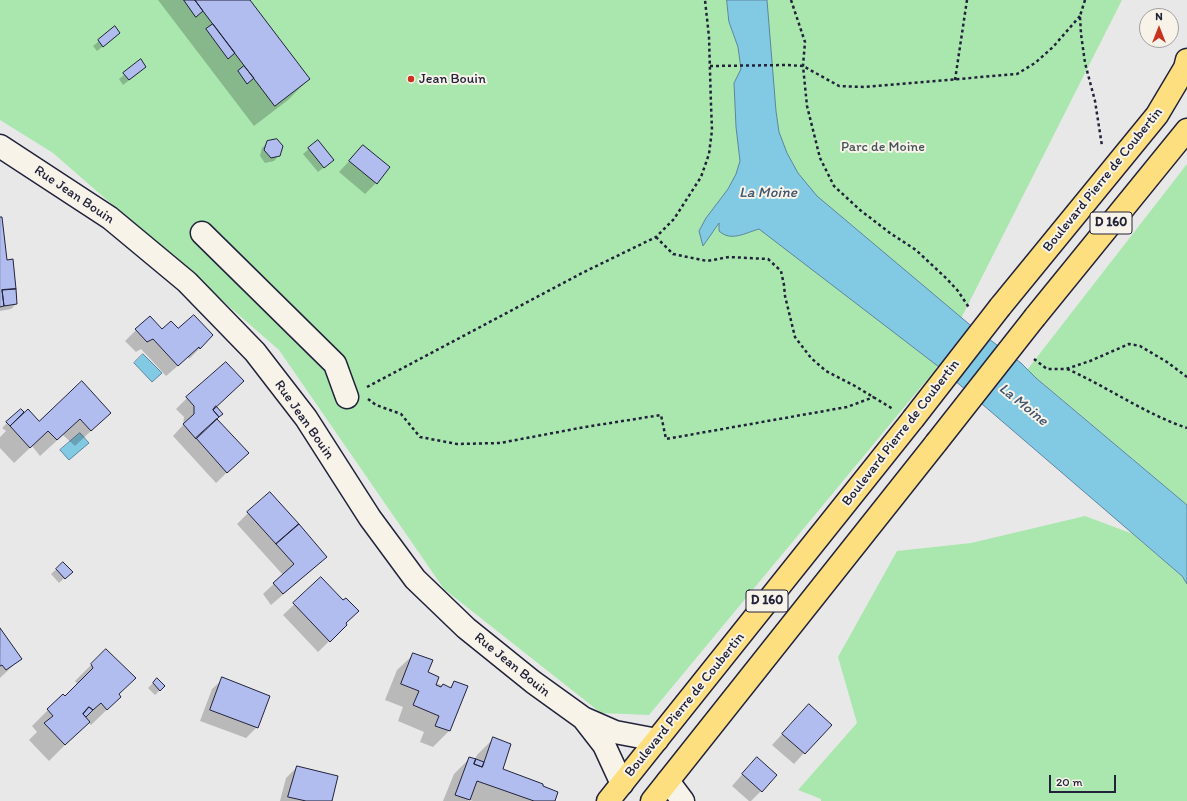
<!DOCTYPE html>
<html>
<head>
<meta charset="utf-8">
<style>
  body { margin:0 }
  #map { position:relative; width:1187px; height:801px; overflow:hidden; background:#e9e8e9; font-family:Itim,sans-serif }
  canvas { display:block }
  .north { position:absolute; left:1139px; top:8px; width:40px; height:40px; box-sizing:border-box; background:#f7f3e8; border:1px solid #a29fa3; border-radius:50%; rotate:0deg; font-size:11px; font-weight:700; line-height:16px; text-align:center; color:#22223b }
  .north::after { content:''; display:block; margin:auto; width:14px; height:18px; background:#c8321e; clip-path:polygon(50% 0,100% 100%,50% 72%,0 100%) }
  .scale { position:absolute; left:1049px; top:775px; width:67px; height:18px; box-sizing:border-box; border:2px solid #22223b; border-top:0; padding-left:5px; font-size:12px; line-height:14px; white-space:nowrap; color:#22223b; -webkit-text-stroke:3px #f7f3e8; paint-order:stroke }
</style>
</head>
<body>
<div id="map">
<canvas width="1187" height="801"></canvas>
<div class="north">N</div>
<div class="scale">20 m</div>
</div>
<script>
const context = document.querySelector('canvas').getContext('2d');
context.lineJoin = 'round';
function fillPath(path, color) { context.fillStyle = color; context.fill(path, 'evenodd'); }
function strokePath(path, color, width, dash) { context.strokeStyle = color; context.lineWidth = width; context.lineCap = dash ? 'butt' : 'round'; context.setLineDash(dash || []); context.stroke(path); }
function drawText(font, color, halo, rows, align = 'center') {
  context.font = font + ' Itim,sans-serif'; context.lineWidth = 4; context.setLineDash([]); context.textBaseline = 'middle'; context.strokeStyle = halo; context.fillStyle = color; for (const [text, x, y, turn = 0] of rows) {
    context.save(); context.translate(x, y); context.rotate((+turn || 0) * Math.PI / 180); context.textAlign = isNaN(turn) ? turn : align; if (halo) context.strokeText(text, 0, 0); context.fillText(text, 0, 0); context.restore();
  }
}
fillPath(new Path2D(`
  M 0,0 L 1122,0 L 935,370 L 649,715 L 601,713 L 444,589 L 279,350 L 53,153 L 0,120 Z
  M 1187,164 L 1187,505 L 1027,370 Z
  M 1085,516 L 1133,534 L 1182,576 L 1187,584 L 1187,801 L 821,801 L 821,799 L 798,790 L 857,723 L 838,657 L 897,551 L 971,543 Z`), '#a9e7ae');
const water = new Path2D(`
  M 727,0 L 767,0 L 776,111 L 779,132 L 787,153 L 798,173 L 817,196 L 969,324 L 1021,363 L 1036,378 L 1187,505 L 1187,584 L 1182,576 L 939,367 L 759,229 C 745,233 731,242 719,231 L 719,223 L 703,246 L 699,231 L 706,218 L 728,189 L 736,174 L 740,161 L 736,127 L 734,83 L 741,69 L 738,47 L 729,22 Z
  M 143,354 L 162,373 L 152,382 L 134,363 Z
  M 80,433 L 89,443 L 69,460 L 60,450 Z`);
fillPath(water, '#82c9e3');
strokePath(water, '#5c86a0', 1);
fillPath(new Path2D(`
  M 158,0 L 249,0 L 309,79 L 288,100 L 254,126 Z
  M 115,28 L 114,38 L 97,51 L 93,46 Z
  M 141,61 L 140,72 L 123,85 L 119,79 Z
  M 318,141 L 327,165 L 318,172 L 303,154 Z
  M 268,142 L 279,155 L 274,161 L 265,163 L 260,156 L 262,148 Z
  M 363,146 L 376,183 L 365,194 L 339,172 Z
  M 0,218 L 6,261 L 16,304 L 11,309 L 0,311 Z
  M 194,316 L 200,348 L 189,359 L 188,357 L 166,376 L 141,349 L 136,352 L 125,341 L 136,330 L 178,329 Z
  M 187,398 L 216,407 L 216,419 L 247,453 L 216,483 L 173,436 L 183,425 L 184,417 L 176,409 Z
  M 110,413 L 75,446 L 63,435 L 40,456 L 32,446 L 14,463 L 0,448 L 0,437 L 6,431 L 2,428 L 7,423 L 19,417 L 39,422 Z
  M 248,513 L 326,557 L 315,567 L 271,605 L 263,594 L 283,575 L 237,524 Z
  M 63,563 L 71,572 L 59,583 L 51,574 Z
  M 321,579 L 346,625 L 318,652 L 283,615 Z
  M 0,630 L 21,658 L 0,678 Z
  M 106,650 L 117,695 L 120,697 L 91,725 L 88,722 L 49,761 L 29,740 L 37,732 L 32,726 L 63,695 L 65,697 L 78,685 L 75,681 Z
  M 414,654 L 427,672 L 436,683 L 449,688 L 455,682 L 449,731 L 433,747 L 420,742 L 424,732 L 398,721 L 403,707 L 385,700 L 397,670 Z
  M 157,679 L 164,686 L 155,695 L 148,688 Z
  M 223,679 L 257,727 L 246,738 L 200,721 L 212,689 Z
  M 799,716 L 804,753 L 794,764 L 772,745 Z
  M 493,739 L 501,770 L 541,787 L 553,801 L 473,801 L 469,800 L 468,801 L 443,801 L 454,774 L 470,758 L 475,759 L 477,755 Z
  M 297,767 L 331,801 L 280,801 L 286,778 Z
  M 746,770 L 761,791 L 751,801 L 749,801 L 732,786 Z`), '#0003');
const building = new Path2D(`
  M 184,0 L 195,0 L 203,11 L 196,17 Z
  M 195,0 L 250,0 L 310,79 L 275,106 Z
  M 213,24 L 235,53 L 228,59 L 206,29 Z
  M 115,26 L 120,33 L 103,47 L 98,40 Z
  M 141,59 L 146,67 L 129,80 L 123,73 Z
  M 244,66 L 254,78 L 247,84 L 238,71 Z
  M 277,139 L 283,146 L 280,156 L 271,158 L 264,150 L 267,141 Z
  M 318,140 L 334,160 L 324,168 L 308,148 Z
  M 363,145 L 390,167 L 377,184 L 349,161 Z
  M 0,217 L 2,217 L 7,260 L 13,259 L 16,289 L 2,290 L 4,306 L 0,307 Z
  M 16,289 L 17,304 L 4,306 L 2,290 Z
  M 194,315 L 213,335 L 200,349 L 199,347 L 178,366 L 153,339 L 147,342 L 135,329 L 150,316 L 162,329 L 171,321 L 178,328 Z
  M 226,362 L 244,381 L 213,410 L 219,417 L 196,439 L 183,424 L 194,414 L 194,406 L 186,397 Z
  M 82,381 L 111,413 L 91,431 L 80,419 L 57,440 L 48,431 L 30,448 L 10,426 L 28,409 L 39,421 Z
  M 216,406 L 223,414 L 219,417 L 213,410 Z
  M 21,409 L 24,412 L 10,426 L 6,422 Z
  M 217,419 L 249,453 L 227,473 L 196,438 Z
  M 270,492 L 299,524 L 276,544 L 247,512 Z
  M 299,524 L 327,557 L 283,594 L 273,583 L 294,564 L 276,544 Z
  M 63,562 L 73,572 L 65,579 L 56,569 Z
  M 321,577 L 343,600 L 346,598 L 359,611 L 346,623 L 347,625 L 330,642 L 293,603 Z
  M 0,628 L 22,659 L 6,670 L 2,665 L 0,666 Z
  M 106,649 L 136,678 L 119,694 L 121,697 L 107,710 L 101,703 L 93,710 L 89,707 L 83,714 L 90,722 L 65,745 L 44,723 L 53,716 L 47,709 L 63,694 L 65,696 L 93,668 L 91,664 Z
  M 413,653 L 433,660 L 428,672 L 439,677 L 436,685 L 441,687 L 443,684 L 451,688 L 454,681 L 468,686 L 450,731 L 435,726 L 439,716 L 413,705 L 419,691 L 401,684 Z
  M 222,677 L 270,696 L 258,728 L 210,710 Z
  M 157,678 L 165,686 L 160,691 L 153,683 Z
  M 809,704 L 832,725 L 805,754 L 782,734 Z
  M 89,707 L 93,710 L 86,717 L 83,714 Z
  M 493,737 L 511,744 L 503,769 L 543,784 L 543,786 L 558,792 L 555,801 L 534,801 L 477,781 L 470,800 L 455,795 L 469,757 L 476,759 L 474,764 L 482,767 Z
  M 757,757 L 777,775 L 762,792 L 742,774 Z
  M 476,759 L 484,762 L 482,767 L 474,764 Z
  M 297,766 L 338,776 L 332,801 L 306,801 L 288,797 Z`);
fillPath(building, '#b1bdee');
strokePath(building, '#22223b', 1);
const minor = new Path2D(`
  M 0,146 L 110,218 L 187,282 L 255,352 L 306,418 L 370,518 L 415,579 L 466,628 L 533,682 L 583,718
  M 202,233 L 335,364 L 347,397
  M 668,781 L 683,801
  M 622,784 L 604,745 L 583,718 L 615,732 L 657,740`);
const major = new Path2D(`
  M 1000,307 L 1157,115 L 1185,68 L 1187,60
  M 1035,317 L 1187,130
  M 608,801 L 913,419
  M 652,801 L 936,443`);
strokePath(minor, '#22223b', 25);
strokePath(major, '#22223b', 25);
strokePath(new Path2D(`
  M 791,0 L 805,42 L 803,66 L 807,106 L 820,158 L 834,186 L 860,210 L 890,233 L 916,250 L 947,279 L 958,291 L 970,309
  M 1085,0 L 1080,16 L 1081,34 L 1085,63 L 1095,101 L 1102,146
  M 710,66 L 787,65 L 803,66 L 839,86 L 864,87 L 1017,74 L 1035,63 L 1053,47 L 1080,16
  M 955,80 L 967,0
  M 656,237 L 673,254 L 707,261 L 729,257 L 768,259 L 781,271 L 784,285 L 785,296 L 795,337 L 811,358 L 826,371 L 855,386 L 893,409
  M 1034,359 L 1047,369 L 1066,369 L 1090,361 L 1129,344 L 1140,346 L 1167,362 L 1187,377
  M 1067,369 C 1108,387 1145,414 1187,428
  M 367,387 L 584,272 L 656,237 L 674,219 L 701,177 L 709,154 L 712,130 L 711,105 L 709,37 L 705,0
  M 368,399 L 376,405 L 401,414 L 420,437 L 457,444 L 500,443 L 585,427 L 661,415 L 666,439 L 847,407 L 874,397`), '#22223b', 2.5, [3, 3]);
strokePath(minor, '#f7f3e8', 22);
strokePath(major, '#fedf80', 22);
const majorBridge = new Path2D(`
  M 913,419 L 1000,307
  M 936,443 L 1035,317`);
strokePath(majorBridge, '#22223b', 25, []);
strokePath(majorBridge, '#fedf80', 22);
for (const [x, y, r, color] of [
  [411,79,4,"#c8321e"]
]) { const dot = new Path2D(); dot.arc(x, y, r, 0, 2 * Math.PI); context.fillStyle = color; context.fill(dot); strokePath(dot, '#f7f3e8', 1.5); }
for (const [x, y, w] of [
  [1111,223,42],
  [767,601,42]
]) { const box = new Path2D(); box.roundRect(x - w / 2, y - 11, w, 22, 3); context.fillStyle = '#f7f3e8'; context.fill(box); strokePath(box, '#22223b', 1); }
drawText('bold 13px', '#22223b', null, [
  ["D 160",1111,223],
  ["D 160",767,601]
]);
drawText('14px', '#22223b', '#f7f3e8', [
  ["Jean Bouin",419,79]
], 'left');
drawText('14px', '#445358', '#f7f3e8', [
  ["Parc de Moine",883,147]
]);
drawText('14px', '#22223b', '#f7f3e8', [
  ["Boulevard Pierre de Coubertin",1103,180,-51],
  ["Rue Jean Bouin",74,195,34],
  ["Rue Jean Bouin",304,420,55],
  ["Boulevard Pierre de Coubertin",901,433,-52],
  ["Rue Jean Bouin",512,665,39],
  ["Boulevard Pierre de Coubertin",685,705,-51]
]);
drawText('italic 15px', '#3f546d', '#f7f3e8', [
  ["La Moine",768,193],
  ["La Moine",1023,405,39]
]);
</script>
</body>
</html>
